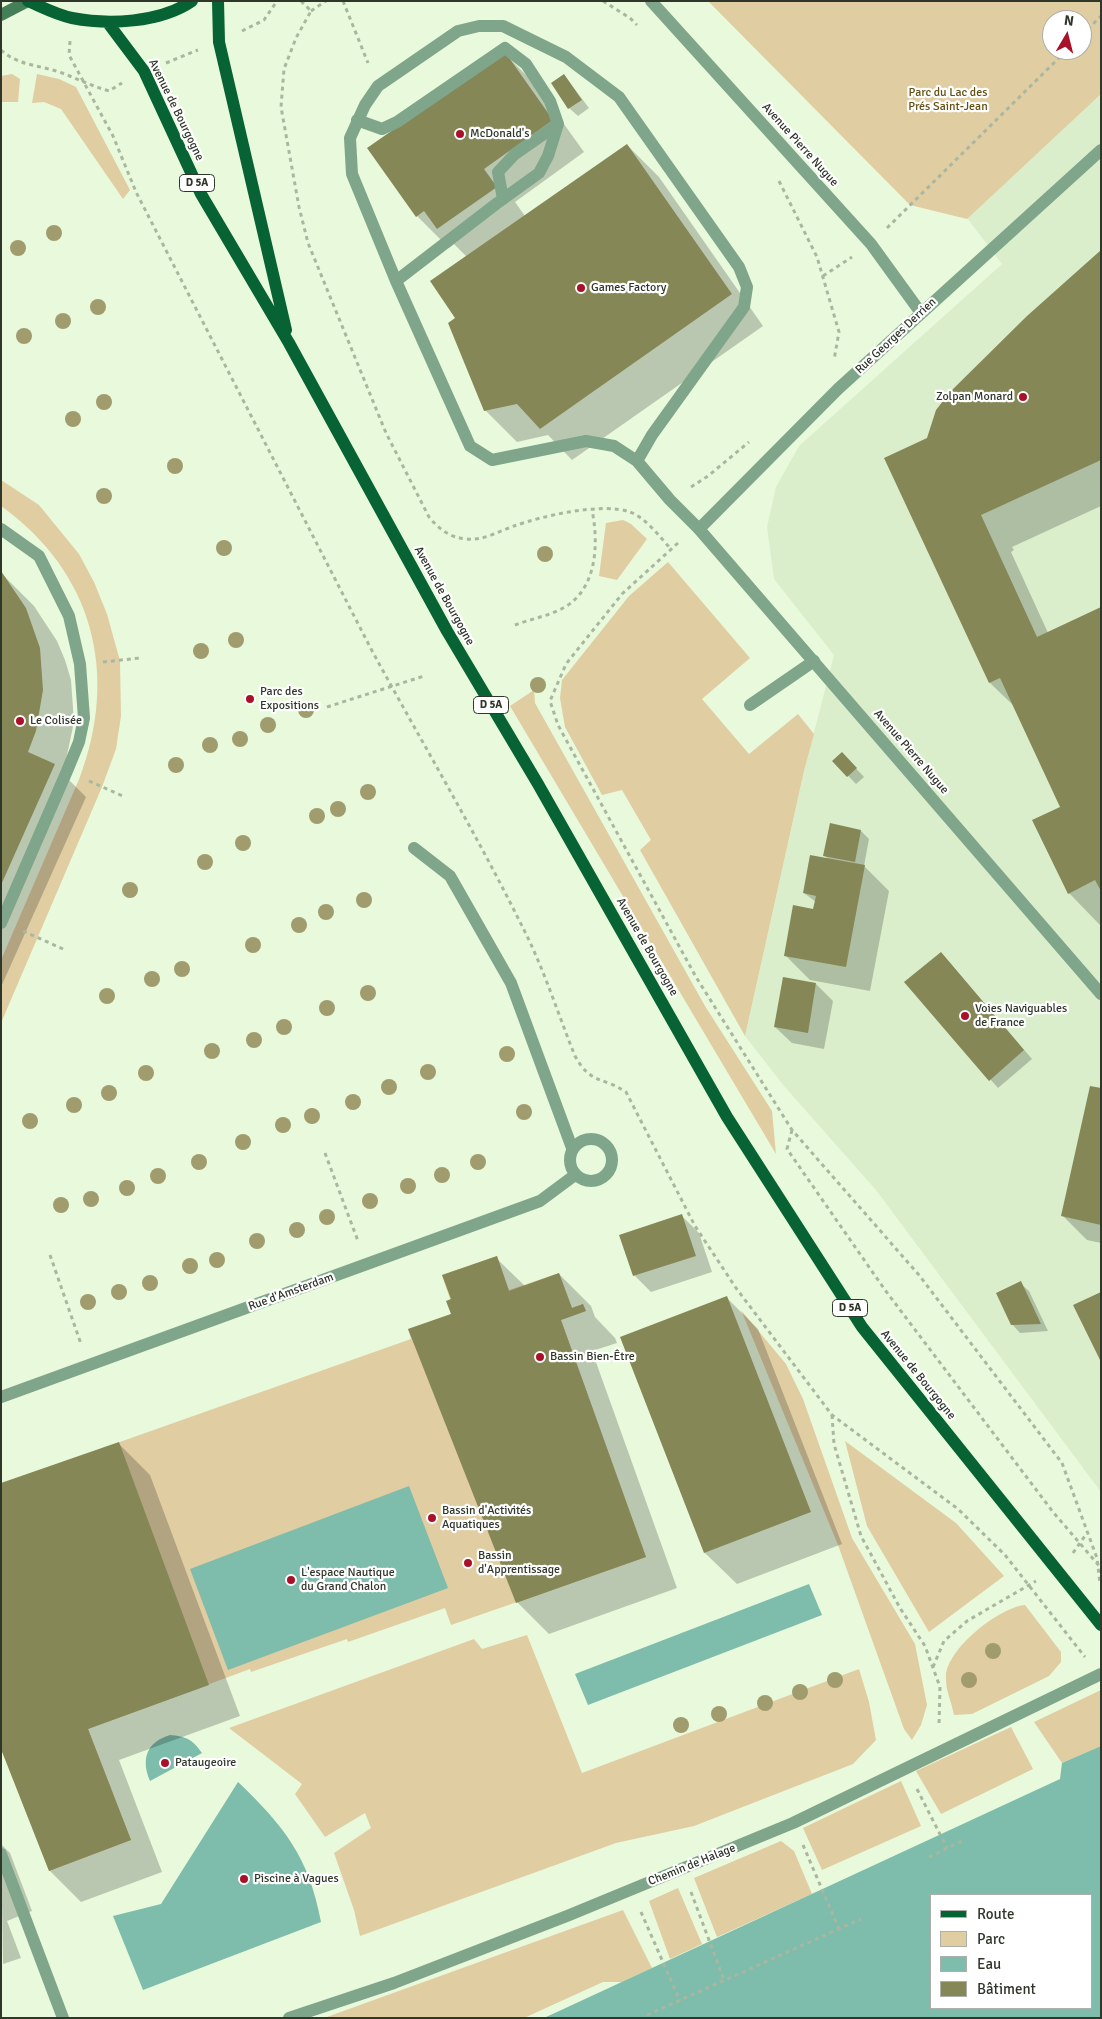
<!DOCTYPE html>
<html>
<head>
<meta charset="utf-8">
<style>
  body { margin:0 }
  #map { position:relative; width:1102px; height:2019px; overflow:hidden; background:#e9f9dc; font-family:Signika,sans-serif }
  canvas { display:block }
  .frame { position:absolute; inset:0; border:2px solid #2f362a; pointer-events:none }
  .legend { position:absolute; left:930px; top:1894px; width:162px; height:115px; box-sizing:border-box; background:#fff; border:1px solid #acafaa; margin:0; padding:6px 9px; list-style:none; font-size:15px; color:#2f362a }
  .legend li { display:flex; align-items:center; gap:10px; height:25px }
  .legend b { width:25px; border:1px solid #acafaa }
  .north { position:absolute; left:1042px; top:10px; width:50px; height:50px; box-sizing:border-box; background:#fff; border:1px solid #acafaa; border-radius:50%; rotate:8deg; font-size:14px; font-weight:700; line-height:20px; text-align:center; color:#2f362a }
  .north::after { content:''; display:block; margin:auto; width:18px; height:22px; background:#a81128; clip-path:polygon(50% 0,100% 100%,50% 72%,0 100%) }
</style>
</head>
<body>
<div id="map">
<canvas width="1102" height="2019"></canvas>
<div class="frame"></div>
<ul class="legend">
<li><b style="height:6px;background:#076334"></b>Route</li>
<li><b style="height:14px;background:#e0cda2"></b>Parc</li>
<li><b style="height:14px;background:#7ebcab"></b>Eau</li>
<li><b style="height:14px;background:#868756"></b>Bâtiment</li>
</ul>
<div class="north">N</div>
</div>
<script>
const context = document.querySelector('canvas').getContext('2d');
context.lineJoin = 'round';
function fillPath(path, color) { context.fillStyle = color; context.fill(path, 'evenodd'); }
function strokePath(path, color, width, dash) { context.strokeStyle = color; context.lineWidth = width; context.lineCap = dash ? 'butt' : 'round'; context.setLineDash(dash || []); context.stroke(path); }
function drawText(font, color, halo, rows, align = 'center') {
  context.font = font + ' Signika,sans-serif'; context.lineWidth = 4.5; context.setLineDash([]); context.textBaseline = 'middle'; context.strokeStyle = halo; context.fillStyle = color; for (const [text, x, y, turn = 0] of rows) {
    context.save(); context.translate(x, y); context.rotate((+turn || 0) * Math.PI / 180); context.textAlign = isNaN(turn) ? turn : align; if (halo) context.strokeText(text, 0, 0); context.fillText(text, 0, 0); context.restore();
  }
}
fillPath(new Path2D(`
  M 1101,94 L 1101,1492 L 876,1190 L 784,1086 L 745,1036 L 804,771 L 834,655 L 774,579 L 767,527 L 776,487 L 799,446 L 1002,264 L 967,218 Z`), '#daeecb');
fillPath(new Path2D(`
  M 708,1 L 1101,1 L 1101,94 L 967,219 L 910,205 ZM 1052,20 L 1082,20 L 1082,50 L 1052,50 Z
  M 12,74 L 20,79 L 18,102 L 1,102 L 1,76 Z
  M 37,74 L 59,79 L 76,87 L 130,190 L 123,199 L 61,109 L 44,102 L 32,103 Z
  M 1,480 L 39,505 L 79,554 L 94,582 L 107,614 L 120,661 L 121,716 L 116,749 L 102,787 L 1,1023 L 1,960 L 80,777 C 119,673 93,572 1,506 Z
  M 623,520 L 631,524 L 647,539 L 617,580 L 599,576 L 606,523 Z
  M 668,562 L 750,658 L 702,699 L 749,754 L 798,714 L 814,734 L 804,771 L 745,1036 L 640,850 L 651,840 L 622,790 L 602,795 L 565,727 L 560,698 L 562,680 L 629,596 Z
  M 534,690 L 535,703 L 705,1006 L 772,1111 L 776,1154 L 510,706 Z
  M 497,1256 L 509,1290 L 559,1273 L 572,1308 L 583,1304 L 586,1311 L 561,1320 L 646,1557 L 451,1625 L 445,1608 L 348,1642 L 347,1639 L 251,1672 L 250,1669 L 88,1729 L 131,1840 L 49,1871 L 1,1749 L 1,1484 L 411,1339 L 408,1329 L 451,1314 L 450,1299 L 442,1275 Z
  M 741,1310 L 786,1364 L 803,1399 L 852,1538 L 915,1644 L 927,1705 L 921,1725 L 912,1740 L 904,1729 L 838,1545 Z
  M 845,1441 L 956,1523 L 1004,1576 L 929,1632 L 867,1526 Z
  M 1025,1605 L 1061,1652 L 1061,1662 L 1049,1676 L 972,1714 L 954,1715 C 952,1703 945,1689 946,1677 C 946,1649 1000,1607 1025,1605 Z
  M 527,1635 L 582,1773 L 859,1669 L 869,1702 L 876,1740 L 853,1764 L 694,1826 L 616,1843 L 360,1936 L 354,1910 L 334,1853 L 371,1828 L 365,1813 L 325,1837 L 295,1794 L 302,1784 L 229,1728 L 474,1639 L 482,1649 Z
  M 1101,1690 L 1101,1746 L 1062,1763 L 1034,1722 Z
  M 1011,1727 L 1033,1769 L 941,1814 L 916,1771 Z
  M 901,1781 L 921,1826 L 822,1870 L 803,1828 Z
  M 781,1841 L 794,1851 L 812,1894 L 717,1937 L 694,1878 Z
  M 678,1888 L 702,1944 L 670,1959 L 649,1901 Z
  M 623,1910 L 652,1968 L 622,1982 L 603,1982 L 524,2018 L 324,2018 Z`), '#e0cda2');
fillPath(new Path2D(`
  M 409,1486 L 448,1588 L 228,1670 L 190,1569 Z
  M 809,1584 L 822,1615 L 588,1705 L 575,1674 Z
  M 170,1735 C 186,1736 193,1740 202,1753 L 150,1781 C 141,1760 146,1742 170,1735 Z
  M 1101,1746 L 1101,2018 L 544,2018 L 1060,1779 L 1062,1763 ZM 1091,1895 L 1091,2008 L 931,2008 L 931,1895 Z
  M 238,1782 C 284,1826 309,1857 321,1922 L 143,1990 L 113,1916 L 161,1904 Z`), '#7ebcab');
fillPath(new Path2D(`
  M 504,53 L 536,85 L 584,152 L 515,202 L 525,216 L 627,145 L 659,177 L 763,326 L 572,460 L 548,435 L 517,442 L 485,410 L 457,318 L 467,257 L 454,244 L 449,248 L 417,216 L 369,149 Z
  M 564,75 L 589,108 L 578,116 L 569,108 Z
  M 1101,252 L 1101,506 L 1012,547 L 1014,550 L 1011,552 L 1049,635 L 1101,610 L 1100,925 L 1069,893 L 1061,808 L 1015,707 L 990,683 L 928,439 Z
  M 1,573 L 34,606 L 57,641 L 65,660 L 71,680 L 74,722 L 63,774 L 86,797 L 1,987 Z
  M 834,761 L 850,762 L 864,777 L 856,784 Z
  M 861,831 L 869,839 L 864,866 L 889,891 L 870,991 L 810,980 L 785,955 L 814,911 L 816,902 L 804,893 L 829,860 L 825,856 Z
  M 949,962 L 1032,1059 L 998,1088 L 906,983 Z
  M 816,984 L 833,1001 L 824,1049 L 792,1043 L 775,1027 Z
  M 1101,1089 L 1101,1243 L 1087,1240 L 1063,1216 Z
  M 682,1216 L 699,1233 L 712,1272 L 651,1292 L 634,1275 Z
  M 496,1258 L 525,1286 L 559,1274 L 591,1306 L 595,1317 L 615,1338 L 617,1343 L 592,1351 L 677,1588 L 549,1634 L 517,1602 L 453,1315 Z
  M 1020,1283 L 1029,1291 L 1048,1331 L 1020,1333 L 1012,1324 Z
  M 726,1297 L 758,1329 L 842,1544 L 737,1584 L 705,1553 L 621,1338 Z
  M 118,1443 L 150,1475 L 240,1716 L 119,1760 L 162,1872 L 81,1902 L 50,1871 Z
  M 1,1844 L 10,1853 L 32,1911 L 7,1921 L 21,1958 L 3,1964 Z`), '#0003');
fillPath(new Path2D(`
  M 505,52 L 553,120 L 484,169 L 497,187 L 437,229 L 424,211 L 416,217 L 367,148 Z
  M 564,74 L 582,100 L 568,109 L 551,83 Z
  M 627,144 L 732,294 L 540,429 L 517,404 L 484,411 L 448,323 L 455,318 L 430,281 Z
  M 1101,250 L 1101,460 L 981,515 L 1037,637 L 1101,607 L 1101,891 L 1095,880 L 1068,894 L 1032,820 L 1060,807 L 1000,678 L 989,683 L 884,458 L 927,438 L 936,410 L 950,392 L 1027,316 Z
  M 1,571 L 26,608 L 40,648 L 43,690 L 36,731 L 28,752 L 55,764 L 1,885 Z
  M 842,752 L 857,768 L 847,777 L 832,761 Z
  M 830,823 L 861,830 L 855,862 L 823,856 Z
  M 810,855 L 865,865 L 846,967 L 784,956 L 793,905 L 813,909 L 816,896 L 803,893 Z
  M 941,952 L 1024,1050 L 989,1081 L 904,982 Z
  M 783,977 L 816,983 L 808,1033 L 774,1027 Z
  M 1090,1086 L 1101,1088 L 1101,1225 L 1061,1216 Z
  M 682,1214 L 696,1256 L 633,1276 L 619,1235 Z
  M 497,1256 L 509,1291 L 559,1273 L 572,1308 L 583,1304 L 586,1311 L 561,1320 L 646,1557 L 516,1603 L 408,1329 L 451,1314 L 446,1301 L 451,1299 L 442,1275 Z
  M 1021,1281 L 1041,1324 L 1011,1325 L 996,1293 Z
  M 1101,1292 L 1101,1362 L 1073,1305 Z
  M 727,1296 L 811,1512 L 704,1553 L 620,1337 Z
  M 119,1442 L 209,1685 L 88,1729 L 131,1840 L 49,1871 L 1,1749 L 1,1483 Z`), '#868756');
strokePath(new Path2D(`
  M 301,1 L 311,11 L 296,38 L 284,69 L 281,107 L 299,207 L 308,243 L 386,433 L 429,517 C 439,529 450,538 467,539 C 483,541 499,531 514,526 C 542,516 602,502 630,512 C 646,518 659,536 670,548
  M 343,1 L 368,63
  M 603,1 L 630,18 L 637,25
  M 311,11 L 326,1
  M 242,31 L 264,20 L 277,1
  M 1082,35 L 1101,16
  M 70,41 L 69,55 L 113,136 L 136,192 L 370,647 C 421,741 476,833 523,928 C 544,969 558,1014 575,1056 C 591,1085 602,1076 626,1092 L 695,1226 L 736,1288 L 832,1415 L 958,1509 L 1005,1555 L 1085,1657
  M 1,50 C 18,66 41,65 62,73 C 78,79 92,86 109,91 L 122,83
  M 166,63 L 198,50
  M 779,181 L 817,257 L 839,332 L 834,360
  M 887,228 L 1067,50
  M 823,276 L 852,257
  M 691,487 L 708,476 L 749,442
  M 678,543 L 622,594 L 566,664 L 550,701 L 558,725 L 696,977 L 792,1130 L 919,1275 L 1062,1463 L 1097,1558 L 1100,1584
  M 515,625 C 530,619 549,616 563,608 C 597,590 599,544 592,510
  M 103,662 L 140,658
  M 327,707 L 424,676
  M 89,781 L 125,797
  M 23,931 L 63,949
  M 792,1130 L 787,1149 L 885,1290 L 1053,1512 L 1101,1568
  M 325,1153 L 358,1241
  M 50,1255 L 81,1344
  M 832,1415 L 834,1444 L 861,1536 L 900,1608 L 925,1646 L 940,1687 L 939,1725
  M 1073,1553 L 1087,1533
  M 933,1667 L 944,1641 L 967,1621 L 1036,1581
  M 917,1789 L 947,1848
  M 803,1845 L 839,1929
  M 929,1857 L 964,1840
  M 691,1892 L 724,1980
  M 641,1912 L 680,2001
  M 647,2015 L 861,1919`), '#aab7a0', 3, [4, 4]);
strokePath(new Path2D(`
  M 357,120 L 382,129 L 397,122 L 505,48 L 526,64 L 550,101 L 558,124 L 548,156 L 539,173 L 496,204 L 396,281
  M 503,199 L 498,172 L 515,154 L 558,124
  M 637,461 L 652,435 L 744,307 L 747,287 L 739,267 L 619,97 L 566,57 L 503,26 L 479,26 L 458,31 L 378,86 L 365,105 L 350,138 L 352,174 L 396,281 L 470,446 L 492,460 L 586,441 L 614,446 L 637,461 L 670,500 L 699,529
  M 1,529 L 39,556 L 69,616 L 80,664 L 84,718 L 79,742 L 67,771 L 1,923
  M 750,705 L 814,661
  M 414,848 L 450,876 L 511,983 L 572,1148
  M 1,1854 L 63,2018`), '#7fa58a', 12);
strokePath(new Path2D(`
  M 651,1 L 871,244 L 921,313
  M 1101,150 L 838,389 L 699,529 L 1101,994
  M570 1160a21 21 0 1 1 42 0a21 21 0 1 1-42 0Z
  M 1,1397 L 540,1201 L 575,1175
  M 289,2018 L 394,1983 L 567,1916 L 793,1823 L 1101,1674`), '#7fa58a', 12);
strokePath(new Path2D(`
  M 1,15 L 28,1`), '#447f58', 12);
strokePath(new Path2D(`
  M 28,1 C 42,7 57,15 72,18 C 108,25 160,23 192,1
  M 218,1 L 219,42 L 286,330
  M 108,23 L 144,71 L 201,194 L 289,343 L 447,631 L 538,784 L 727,1117 L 862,1327 L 1101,1625`), '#076334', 12);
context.fillStyle = '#a09c6e';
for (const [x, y] of [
  [54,233],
  [18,248],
  [98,307],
  [63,321],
  [24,336],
  [104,402],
  [73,419],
  [175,466],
  [104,496],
  [224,548],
  [545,554],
  [236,640],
  [201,651],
  [538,685],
  [306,710],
  [268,725],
  [240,739],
  [210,745],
  [176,765],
  [368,792],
  [338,809],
  [317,816],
  [243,843],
  [205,862],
  [130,890],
  [364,900],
  [326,912],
  [299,925],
  [253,945],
  [182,969],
  [152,979],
  [368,993],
  [107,996],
  [327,1008],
  [284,1027],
  [254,1040],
  [212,1051],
  [507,1054],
  [428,1072],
  [146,1073],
  [389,1087],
  [109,1093],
  [353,1102],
  [74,1105],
  [524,1112],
  [312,1116],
  [30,1121],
  [283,1125],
  [243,1142],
  [199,1162],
  [478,1162],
  [442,1175],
  [158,1176],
  [408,1186],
  [127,1188],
  [91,1199],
  [370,1201],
  [61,1205],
  [327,1217],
  [297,1230],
  [257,1241],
  [217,1260],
  [190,1266],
  [150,1283],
  [119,1292],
  [88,1302],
  [993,1651],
  [835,1680],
  [969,1680],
  [800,1692],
  [765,1703],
  [719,1714],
  [681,1725]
]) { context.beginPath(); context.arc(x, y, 8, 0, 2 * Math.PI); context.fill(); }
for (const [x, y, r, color] of [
  [460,134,5,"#a81128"],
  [581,288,5,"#a81128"],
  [1023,397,5,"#a81128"],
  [250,699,5,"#a81128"],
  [20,721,5,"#a81128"],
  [965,1016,5,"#a81128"],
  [540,1357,5,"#a81128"],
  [432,1518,5,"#a81128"],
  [468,1563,5,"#a81128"],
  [291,1580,5,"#a81128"],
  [165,1763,5,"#a81128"],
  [244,1879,5,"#a81128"]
]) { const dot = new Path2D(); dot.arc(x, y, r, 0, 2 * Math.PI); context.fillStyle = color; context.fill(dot); strokePath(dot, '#fff', 2); }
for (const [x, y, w] of [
  [197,183,35],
  [491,705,35],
  [850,1308,35]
]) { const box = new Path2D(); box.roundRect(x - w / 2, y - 8.5, w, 17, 4); context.fillStyle = '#fff'; context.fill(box); strokePath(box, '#2f362a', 1); }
drawText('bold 11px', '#2f362a', null, [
  ["D 5A",197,183],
  ["D 5A",491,705],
  ["D 5A",850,1308]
]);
drawText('12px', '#644f14', '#fff', [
  ["Parc du Lac des",948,93],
  ["Prés Saint-Jean",948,107]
]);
drawText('12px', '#2f362a', '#fff', [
  ["Avenue de Bourgogne",176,110,64],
  ["Avenue Pierre Nugue",800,145,48],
  ["Rue Georges Derrien",896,336,-43],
  ["Avenue de Bourgogne",444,596,61],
  ["Avenue Pierre Nugue",911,752,49],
  ["Avenue de Bourgogne",647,947,60],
  ["Rue d'Amsterdam",291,1292,-20],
  ["Avenue de Bourgogne",918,1375,51],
  ["Chemin de Halage",692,1865,-22]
]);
drawText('12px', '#2f362a', '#fff', [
  ["McDonald's",470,134],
  ["Games Factory",591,288],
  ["Zolpan Monard",1013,397,"right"],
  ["Parc des",260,692],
  ["Expositions",260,706],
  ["Le Colisée",30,721],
  ["Voies Naviguables",975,1009],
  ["de France",975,1023],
  ["Bassin Bien-Être",550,1357],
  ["Bassin d'Activités",442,1511],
  ["Aquatiques",442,1525],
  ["Bassin",478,1556],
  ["d'Apprentissage",478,1570],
  ["L'espace Nautique",301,1573],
  ["du Grand Chalon",301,1587],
  ["Pataugeoire",175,1763],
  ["Piscine à Vagues",254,1879]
], 'left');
</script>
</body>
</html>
